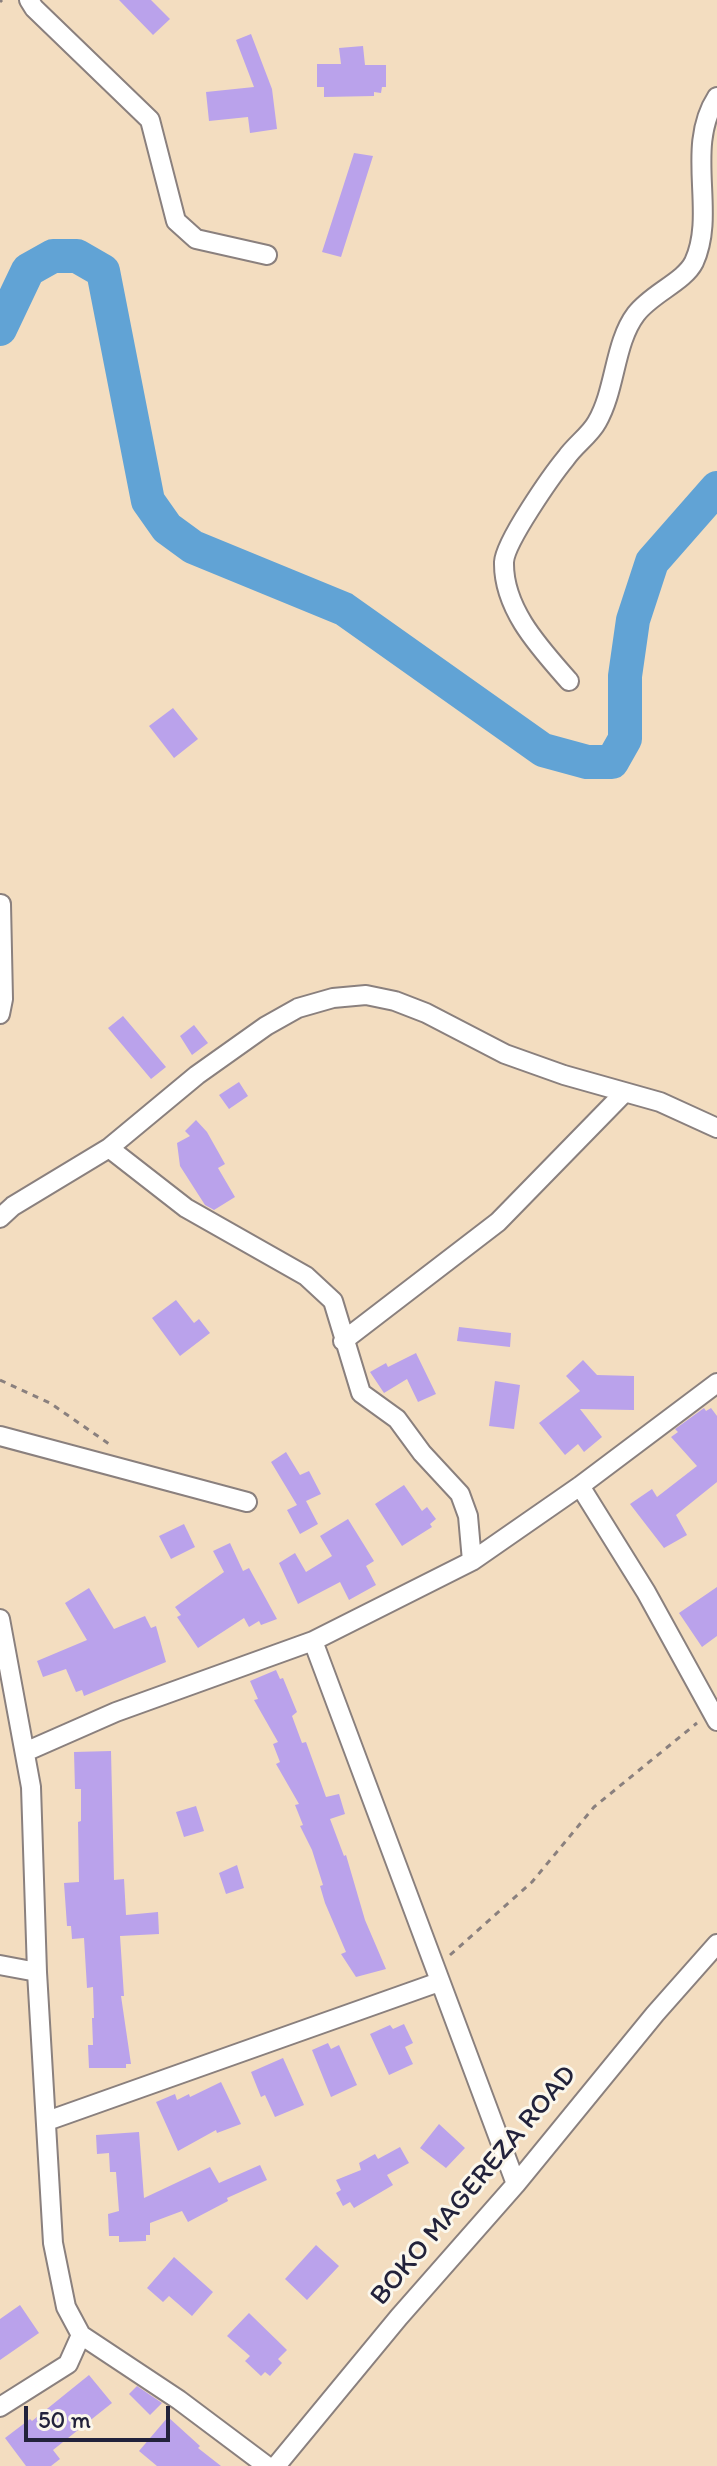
<!DOCTYPE html>
<html>
<head>
<meta charset="utf-8">
<style>
  body { margin:0 }
  #map { position:relative; width:717px; height:2466px; overflow:hidden; background:#f3ddc0; font-family:Itim,sans-serif }
  canvas { display:block }
  .scale { position:absolute; left:24px; top:2406px; width:146px; height:36px; box-sizing:border-box; border:4px solid #22223b; border-top:0; padding-left:10px; font-size:24px; line-height:28px; white-space:nowrap; color:#22223b; -webkit-text-stroke:6px #fbf7ec; paint-order:stroke }
</style>
</head>
<body>
<div id="map">
<canvas width="717" height="2466"></canvas>
<div class="scale">50 m</div>
</div>
<script>
const context = document.querySelector('canvas').getContext('2d');
context.lineJoin = 'round';
function strokePath(path, color, width, dash) { context.strokeStyle = color; context.lineWidth = width; context.lineCap = dash ? 'butt' : 'round'; context.setLineDash(dash || []); context.stroke(path); }
function fillPath(path, color) { context.fillStyle = color; context.fill(path, 'evenodd'); }
function drawText(font, color, halo, rows, align = 'center') {
  context.font = font + ' Itim,sans-serif'; context.lineWidth = 6; context.setLineDash([]); context.textBaseline = 'middle'; context.strokeStyle = halo; context.fillStyle = color; for (const [text, x, y, turn = 0] of rows) {
    context.save(); context.translate(x, y); context.rotate((+turn || 0) * Math.PI / 180); context.textAlign = isNaN(turn) ? turn : align; if (halo) context.strokeText(text, 0, 0); context.fillText(text, 0, 0); context.restore();
  }
}
strokePath(new Path2D(`
  M 0,329 L 28,270 L 53,256 L 77,256 L 103,271 L 148,501 L 167,528 L 193,547 L 344,609 L 543,750 L 587,762 L 612,762 L 625,739 L 625,676 L 633,620 L 652,562 L 717,488`), '#61a3d5', 34);
fillPath(new Path2D(`
  M 119,0 L 151,0 L 170,19 L 153,35 Z
  M 251,34 L 272,89 L 277,129 L 250,133 L 248,117 L 209,121 L 206,92 L 254,87 L 236,40 Z
  M 363,46 L 365,65 L 386,65 L 386,87 L 382,87 L 381,93 L 374,92 L 374,96 L 324,97 L 324,87 L 317,87 L 317,64 L 341,64 L 339,48 Z
  M 354,153 L 373,156 L 341,257 L 322,252 Z
  M 173,708 L 198,739 L 174,758 L 149,726 Z
  M 123,1016 L 166,1067 L 151,1079 L 108,1028 Z
  M 194,1025 L 208,1043 L 192,1055 L 180,1036 Z
  M 239,1082 L 248,1096 L 229,1109 L 219,1095 Z
  M 196,1120 L 207,1132 L 225,1164 L 218,1168 L 235,1197 L 214,1210 L 205,1205 L 180,1166 L 177,1143 L 190,1136 L 185,1131 Z
  M 176,1300 L 194,1323 L 199,1319 L 210,1333 L 180,1356 L 152,1318 Z
  M 459,1327 L 511,1333 L 510,1347 L 457,1341 Z
  M 416,1353 L 436,1394 L 418,1402 L 407,1379 L 384,1393 L 370,1372 L 386,1363 L 388,1367 Z
  M 583,1360 L 597,1375 L 634,1376 L 634,1410 L 580,1409 L 602,1437 L 584,1452 L 578,1444 L 565,1455 L 539,1423 L 580,1391 L 566,1376 Z
  M 495,1381 L 520,1385 L 514,1429 L 489,1426 Z
  M 704,1408 L 706,1411 L 711,1408 L 717,1416 L 717,1482 L 676,1515 L 687,1535 L 664,1548 L 630,1504 L 652,1489 L 657,1497 L 697,1466 L 671,1437 L 678,1432 L 675,1429 Z
  M 286,1452 L 300,1475 L 309,1471 L 321,1494 L 306,1501 L 318,1524 L 300,1534 L 287,1510 L 297,1505 L 271,1462 Z
  M 404,1485 L 422,1511 L 427,1507 L 436,1519 L 430,1524 L 432,1527 L 402,1546 L 375,1504 Z
  M 348,1519 L 374,1561 L 366,1566 L 376,1585 L 349,1600 L 340,1582 L 298,1604 L 279,1563 L 295,1553 L 306,1572 L 332,1556 L 320,1536 Z
  M 184,1524 L 195,1547 L 171,1559 L 159,1536 Z
  M 230,1543 L 243,1571 L 249,1568 L 277,1619 L 261,1625 L 259,1621 L 249,1627 L 244,1618 L 198,1648 L 177,1617 L 181,1615 L 175,1607 L 224,1572 L 213,1551 Z
  M 717,1587 L 717,1636 L 702,1647 L 679,1613 Z
  M 89,1588 L 114,1629 L 145,1616 L 151,1628 L 156,1626 L 166,1662 L 84,1696 L 82,1690 L 76,1692 L 66,1669 L 43,1677 L 37,1661 L 87,1640 L 65,1603 Z
  M 276,1670 L 280,1679 L 283,1678 L 297,1712 L 292,1716 L 302,1743 L 306,1742 L 326,1797 L 339,1794 L 345,1814 L 330,1819 L 344,1856 L 346,1855 L 365,1920 L 386,1969 L 356,1977 L 341,1954 L 346,1952 L 325,1903 L 320,1886 L 323,1885 L 312,1850 L 300,1826 L 303,1825 L 295,1805 L 299,1804 L 276,1764 L 280,1762 L 273,1744 L 278,1742 L 254,1700 L 258,1699 L 250,1681 Z
  M 111,1751 L 114,1880 L 124,1879 L 126,1915 L 158,1912 L 159,1934 L 120,1936 L 124,1996 L 121,1996 L 131,2064 L 126,2064 L 126,2068 L 89,2068 L 88,2045 L 93,2045 L 92,2018 L 94,2018 L 93,1987 L 87,1988 L 84,1938 L 72,1939 L 71,1926 L 67,1926 L 64,1883 L 79,1882 L 78,1822 L 81,1821 L 81,1789 L 75,1789 L 74,1752 Z
  M 196,1806 L 204,1831 L 184,1837 L 176,1812 Z
  M 237,1865 L 244,1888 L 226,1894 L 219,1873 Z
  M 404,2024 L 413,2043 L 405,2047 L 413,2064 L 389,2075 L 370,2034 L 390,2025 L 393,2029 Z
  M 328,2043 L 331,2049 L 339,2045 L 357,2085 L 331,2097 L 312,2050 Z
  M 283,2058 L 304,2105 L 275,2117 L 265,2095 L 261,2097 L 251,2072 Z
  M 221,2082 L 241,2124 L 217,2133 L 216,2130 L 178,2151 L 156,2102 L 175,2094 L 177,2100 L 189,2094 L 190,2097 Z
  M 439,2124 L 465,2148 L 446,2168 L 420,2148 Z
  M 139,2132 L 144,2198 L 210,2167 L 219,2183 L 260,2165 L 267,2180 L 227,2198 L 228,2201 L 188,2222 L 182,2211 L 150,2223 L 150,2235 L 146,2235 L 146,2241 L 119,2242 L 119,2236 L 109,2236 L 108,2214 L 119,2211 L 116,2172 L 110,2172 L 109,2153 L 97,2154 L 96,2135 Z
  M 400,2147 L 409,2163 L 387,2175 L 393,2185 L 354,2208 L 350,2202 L 343,2206 L 336,2193 L 341,2190 L 336,2180 L 361,2170 L 359,2163 L 375,2154 L 378,2159 Z
  M 316,2245 L 339,2266 L 307,2300 L 285,2279 Z
  M 174,2257 L 213,2292 L 192,2316 L 169,2296 L 163,2302 L 147,2288 Z
  M 20,2305 L 39,2333 L 0,2360 L 0,2319 Z
  M 249,2313 L 287,2350 L 278,2359 L 282,2363 L 270,2376 L 265,2372 L 261,2376 L 245,2361 L 250,2356 L 227,2336 Z
  M 89,2375 L 112,2403 L 53,2450 L 60,2459 L 51,2466 L 26,2466 L 5,2438 L 30,2419 L 32,2421 Z
  M 137,2386 L 162,2403 L 150,2415 L 129,2394 Z
  M 168,2417 L 200,2446 L 198,2448 L 221,2466 L 157,2466 L 139,2451 Z`), '#baa2eb');
const minor = new Path2D(`
  M 29,0 L 34,8 L 150,120 L 176,221 L 196,239 L 267,255
  M 569,681 C 540,648 503,609 504,562 C 505,542 552,475 566,458 C 575,445 590,435 597,422 C 616,389 614,343 636,314 C 652,293 684,282 694,262 C 717,212 684,148 717,97
  M 0,1014 L 3,999 L 1,904
  M 109,1148 L 186,1208 L 306,1276 L 333,1301 L 361,1393 L 397,1419 L 422,1453 L 460,1494 L 468,1516 L 472,1561
  M 0,1218 L 13,1206 L 109,1148 L 197,1075 L 266,1026 L 298,1008 L 333,998 L 366,995 L 395,1001 L 426,1013 L 505,1054 L 564,1075 L 660,1102 L 717,1128
  M 343,1341 L 498,1222 L 624,1093
  M 0,1436 L 247,1502
  M 580,1486 L 646,1592 L 717,1721
  M 0,1619 L 31,1787 L 37,1972 L 53,2243 L 66,2307 L 81,2335 L 179,2400 L 267,2466
  M 313,1641 L 516,2184
  M 25,1752 L 116,1712 L 313,1641 L 472,1561 L 580,1486 L 717,1383
  M 0,1965 L 37,1972
  M 47,2121 L 439,1982
  M 0,2407 L 68,2364 L 81,2335
  M 276,2466 L 399,2317 L 516,2184 L 655,2014 L 717,1944`);
strokePath(minor, '#8a807e', 22);
strokePath(new Path2D(`
  M 0,2 L 2,0
  M 0,1380 L 50,1403 L 112,1446
  M 450,1955 L 532,1882 L 594,1807 L 697,1723`), '#8a807e', 3, [6, 6]);
strokePath(minor, '#fff', 18);
drawText('28px', '#22223b', '#fbf7ec', [
  ["BOKO MAGEREZA ROAD",474,2186,-50]
]);
</script>
</body>
</html>
